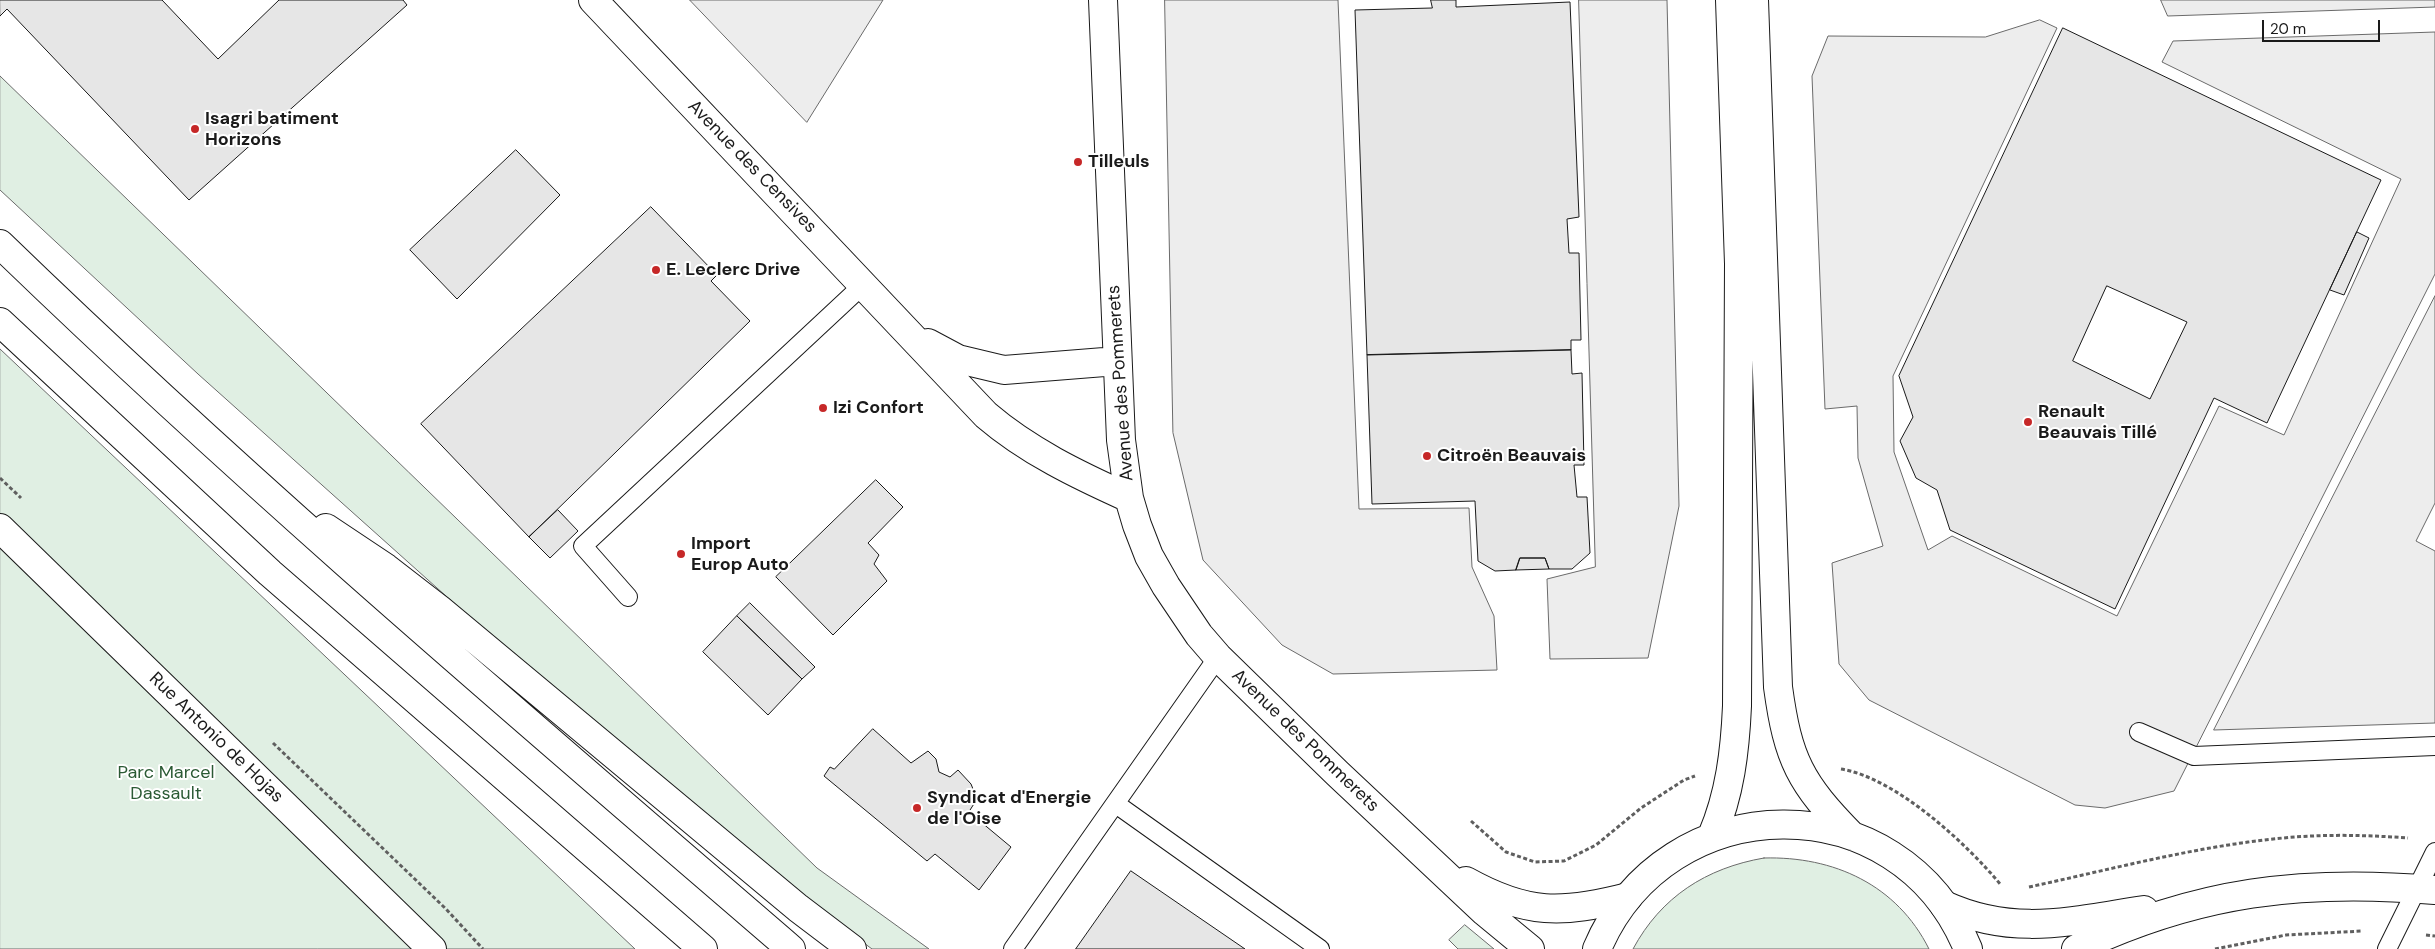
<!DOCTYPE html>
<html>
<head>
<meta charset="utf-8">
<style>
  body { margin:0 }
  #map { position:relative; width:2435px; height:949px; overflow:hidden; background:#fff; font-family:"DM Sans",sans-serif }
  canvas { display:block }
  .scale { position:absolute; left:2262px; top:20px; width:118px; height:22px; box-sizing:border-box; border:2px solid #1a1a1a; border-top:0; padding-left:6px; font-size:15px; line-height:18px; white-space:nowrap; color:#1a1a1a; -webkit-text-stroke:4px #fff; paint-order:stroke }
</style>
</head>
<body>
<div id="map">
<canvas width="2435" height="949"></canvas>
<div class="scale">20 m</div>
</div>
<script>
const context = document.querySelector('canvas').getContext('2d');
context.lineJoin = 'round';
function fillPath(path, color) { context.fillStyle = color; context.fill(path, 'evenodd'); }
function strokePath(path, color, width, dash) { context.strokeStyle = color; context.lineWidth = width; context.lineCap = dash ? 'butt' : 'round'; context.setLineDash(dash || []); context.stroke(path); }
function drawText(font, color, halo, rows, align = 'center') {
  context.font = font + ' "DM Sans",sans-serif'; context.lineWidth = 4; context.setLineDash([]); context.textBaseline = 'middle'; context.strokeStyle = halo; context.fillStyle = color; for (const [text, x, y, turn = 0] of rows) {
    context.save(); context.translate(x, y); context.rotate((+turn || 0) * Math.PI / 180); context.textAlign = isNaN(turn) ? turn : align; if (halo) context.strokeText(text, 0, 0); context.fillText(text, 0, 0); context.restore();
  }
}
const green = new Path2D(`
  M 0,76 L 817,868 L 929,949 L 872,949 L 789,887 L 475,622 L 198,374 L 0,190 Z
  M 0,349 L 635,949 L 0,949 Z
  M 1764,858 C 1834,856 1897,885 1929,949 L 1633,949 C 1661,897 1706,868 1764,858 Z
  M 1465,925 L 1494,949 L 1458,949 L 1449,940 Z`);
fillPath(green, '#e0efe3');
strokePath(green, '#6a6a6a', 1);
const parking = new Path2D(`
  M 690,0 L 883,0 L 807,122 Z
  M 1165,0 L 1338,0 L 1359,509 L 1469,508 L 1472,567 L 1494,616 L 1497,670 L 1333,674 L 1282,645 L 1203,560 L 1173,433 Z
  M 1579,0 L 1667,0 L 1679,506 L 1648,658 L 1550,659 L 1547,579 L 1595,567 Z
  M 2161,0 L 2435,0 L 2435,7 L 2168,16 Z
  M 2040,20 L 2057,28 L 1893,376 L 1894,452 L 1928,550 L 1952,536 L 2117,616 L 2219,406 L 2284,435 L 2401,179 L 2162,62 L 2173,41 L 2435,32 L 2435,274 L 2174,791 L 2105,808 L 2075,805 L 1869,700 L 1839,664 L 1832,563 L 1883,546 L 1858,458 L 1857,406 L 1825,409 L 1812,76 L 1828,36 L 1985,37 Z
  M 2435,296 L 2435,503 L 2416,541 L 2435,551 L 2435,723 L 2214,730 Z`);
fillPath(parking, '#ededed');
strokePath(parking, '#6a6a6a', 1);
const building = new Path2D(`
  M 0,0 L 162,0 L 218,59 L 279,0 L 403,0 L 407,5 L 189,200 L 7,9 L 0,16 Z
  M 1431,0 L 1456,0 L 1456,7 L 1570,2 L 1579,217 L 1567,219 L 1569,253 L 1579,253 L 1581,340 L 1571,340 L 1571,350 L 1367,355 L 1355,10 L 1432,8 Z
  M 2063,28 L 2381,180 L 2267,423 L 2214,398 L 2115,609 L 1950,530 L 1937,490 L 1916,478 L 1900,441 L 1913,417 L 1899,376 ZM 2107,286 L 2187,322 L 2150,399 L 2073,361 Z
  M 516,150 L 560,195 L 457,299 L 410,250 Z
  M 651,207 L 717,275 L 711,281 L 750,321 L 529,537 L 421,424 Z
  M 2357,232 L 2369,238 L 2344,295 L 2330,290 Z
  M 1571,350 L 1572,374 L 1582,373 L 1584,465 L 1574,465 L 1577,497 L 1587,497 L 1590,553 L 1572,569 L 1549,569 L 1545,558 L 1520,558 L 1516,570 L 1495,571 L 1478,561 L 1475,501 L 1372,504 L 1367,355 Z
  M 876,480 L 903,507 L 868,543 L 879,555 L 874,564 L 887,581 L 833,635 L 776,577 Z
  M 558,510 L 578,531 L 550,558 L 529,537 Z
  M 1520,558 L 1545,558 L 1549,569 L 1516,570 Z
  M 750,603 L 815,667 L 802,679 L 737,616 Z
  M 737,616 L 802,679 L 768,715 L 703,652 Z
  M 873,729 L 911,763 L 928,751 L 936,759 L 939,772 L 950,777 L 958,770 L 971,784 L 977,799 L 965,818 L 970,823 L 975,817 L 1011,847 L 979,890 L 935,854 L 927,861 L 824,776 L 830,767 L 834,769 Z
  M 1131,871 L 1245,949 L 1076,949 Z`);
fillPath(building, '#e6e6e6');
strokePath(building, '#1a1a1a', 1);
const lane = new Path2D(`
  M 628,597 L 583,546 L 864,284
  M 2139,732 L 2194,756 L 2435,746
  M 1116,804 L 1320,949
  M 1013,949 L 1218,657
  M 2387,949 L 2435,852`);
const street = new Path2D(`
  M 593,0 L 986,415 C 1028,451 1078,475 1129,498
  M 1103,0 L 1121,440 L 1129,498 L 1137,525 L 1149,556 L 1166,586 L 1199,635 L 1218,657 L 1337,773 L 1485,912 L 1530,949
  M 928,343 L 958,359 L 1004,370 L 1117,361
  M 0,528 L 432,949
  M 1466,881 C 1527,915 1562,914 1628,897
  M 1944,905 C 2014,937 2071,921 2144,910
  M 2076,949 C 2197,891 2303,879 2435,890`);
const primary = new Path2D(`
  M 1754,0 L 1778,687 C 1788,760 1800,783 1852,836
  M 0,244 C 254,490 523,718 791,949
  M 0,322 L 270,573 L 703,949
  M 326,528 L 386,568 L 439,609 L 798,908 L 852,949
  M 1712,836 C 1730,794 1735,751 1737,706 L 1739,264 L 1730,0
  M 1597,949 C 1666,785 1900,781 1968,949`);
strokePath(lane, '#1a1a1a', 20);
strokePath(street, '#1a1a1a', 30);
strokePath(primary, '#1a1a1a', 30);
strokePath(new Path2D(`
  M 0,478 L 21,498
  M 273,743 L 445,908 L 483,949
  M 1841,769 C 1896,778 1966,843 2001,885
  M 1471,821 L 1506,852 L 1535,862 L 1564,861 L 1596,845 L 1641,808 L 1684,780 L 1695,776
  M 2029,887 C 2113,869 2197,846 2283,838 C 2324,834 2366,835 2408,838
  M 2426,935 L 2435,936
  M 2215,949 L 2286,935 L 2362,931`), '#5f5f5f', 3, [4, 2.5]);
strokePath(lane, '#fff', 18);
strokePath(street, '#fff', 28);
strokePath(primary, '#fff', 28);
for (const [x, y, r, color] of [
  [195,129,5,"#c62828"],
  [1078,162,5,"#c62828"],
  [656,270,5,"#c62828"],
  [823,408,5,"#c62828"],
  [2028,422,5,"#c62828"],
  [1427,456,5,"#c62828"],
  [681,554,5,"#c62828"],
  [917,808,5,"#c62828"]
]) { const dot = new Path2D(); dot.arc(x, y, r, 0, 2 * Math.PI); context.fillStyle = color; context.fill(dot); strokePath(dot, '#fff', 2); }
drawText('bold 18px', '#1a1a1a', '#fff', [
  ["Isagri batiment",205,119],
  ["Horizons",205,140],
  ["Tilleuls",1088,162],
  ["E. Leclerc Drive",666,270],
  ["Izi Confort",833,408],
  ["Renault",2038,412],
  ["Beauvais Tillé",2038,433],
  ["Citroën Beauvais",1437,456],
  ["Import",691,544],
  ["Europ Auto",691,565],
  ["Syndicat d'Energie",927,798],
  ["de l'Oise",927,819]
], 'left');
drawText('18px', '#1a1a1a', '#fff', [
  ["Avenue des Censives",752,167,46],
  ["Avenue des Pommerets",1121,383,-94],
  ["Rue Antonio de Hojas",216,738,44],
  ["Avenue des Pommerets",1305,741,44]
]);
drawText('18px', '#2b5a34', '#fff', [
  ["Parc Marcel",166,773],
  ["Dassault",166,794]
]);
</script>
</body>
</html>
